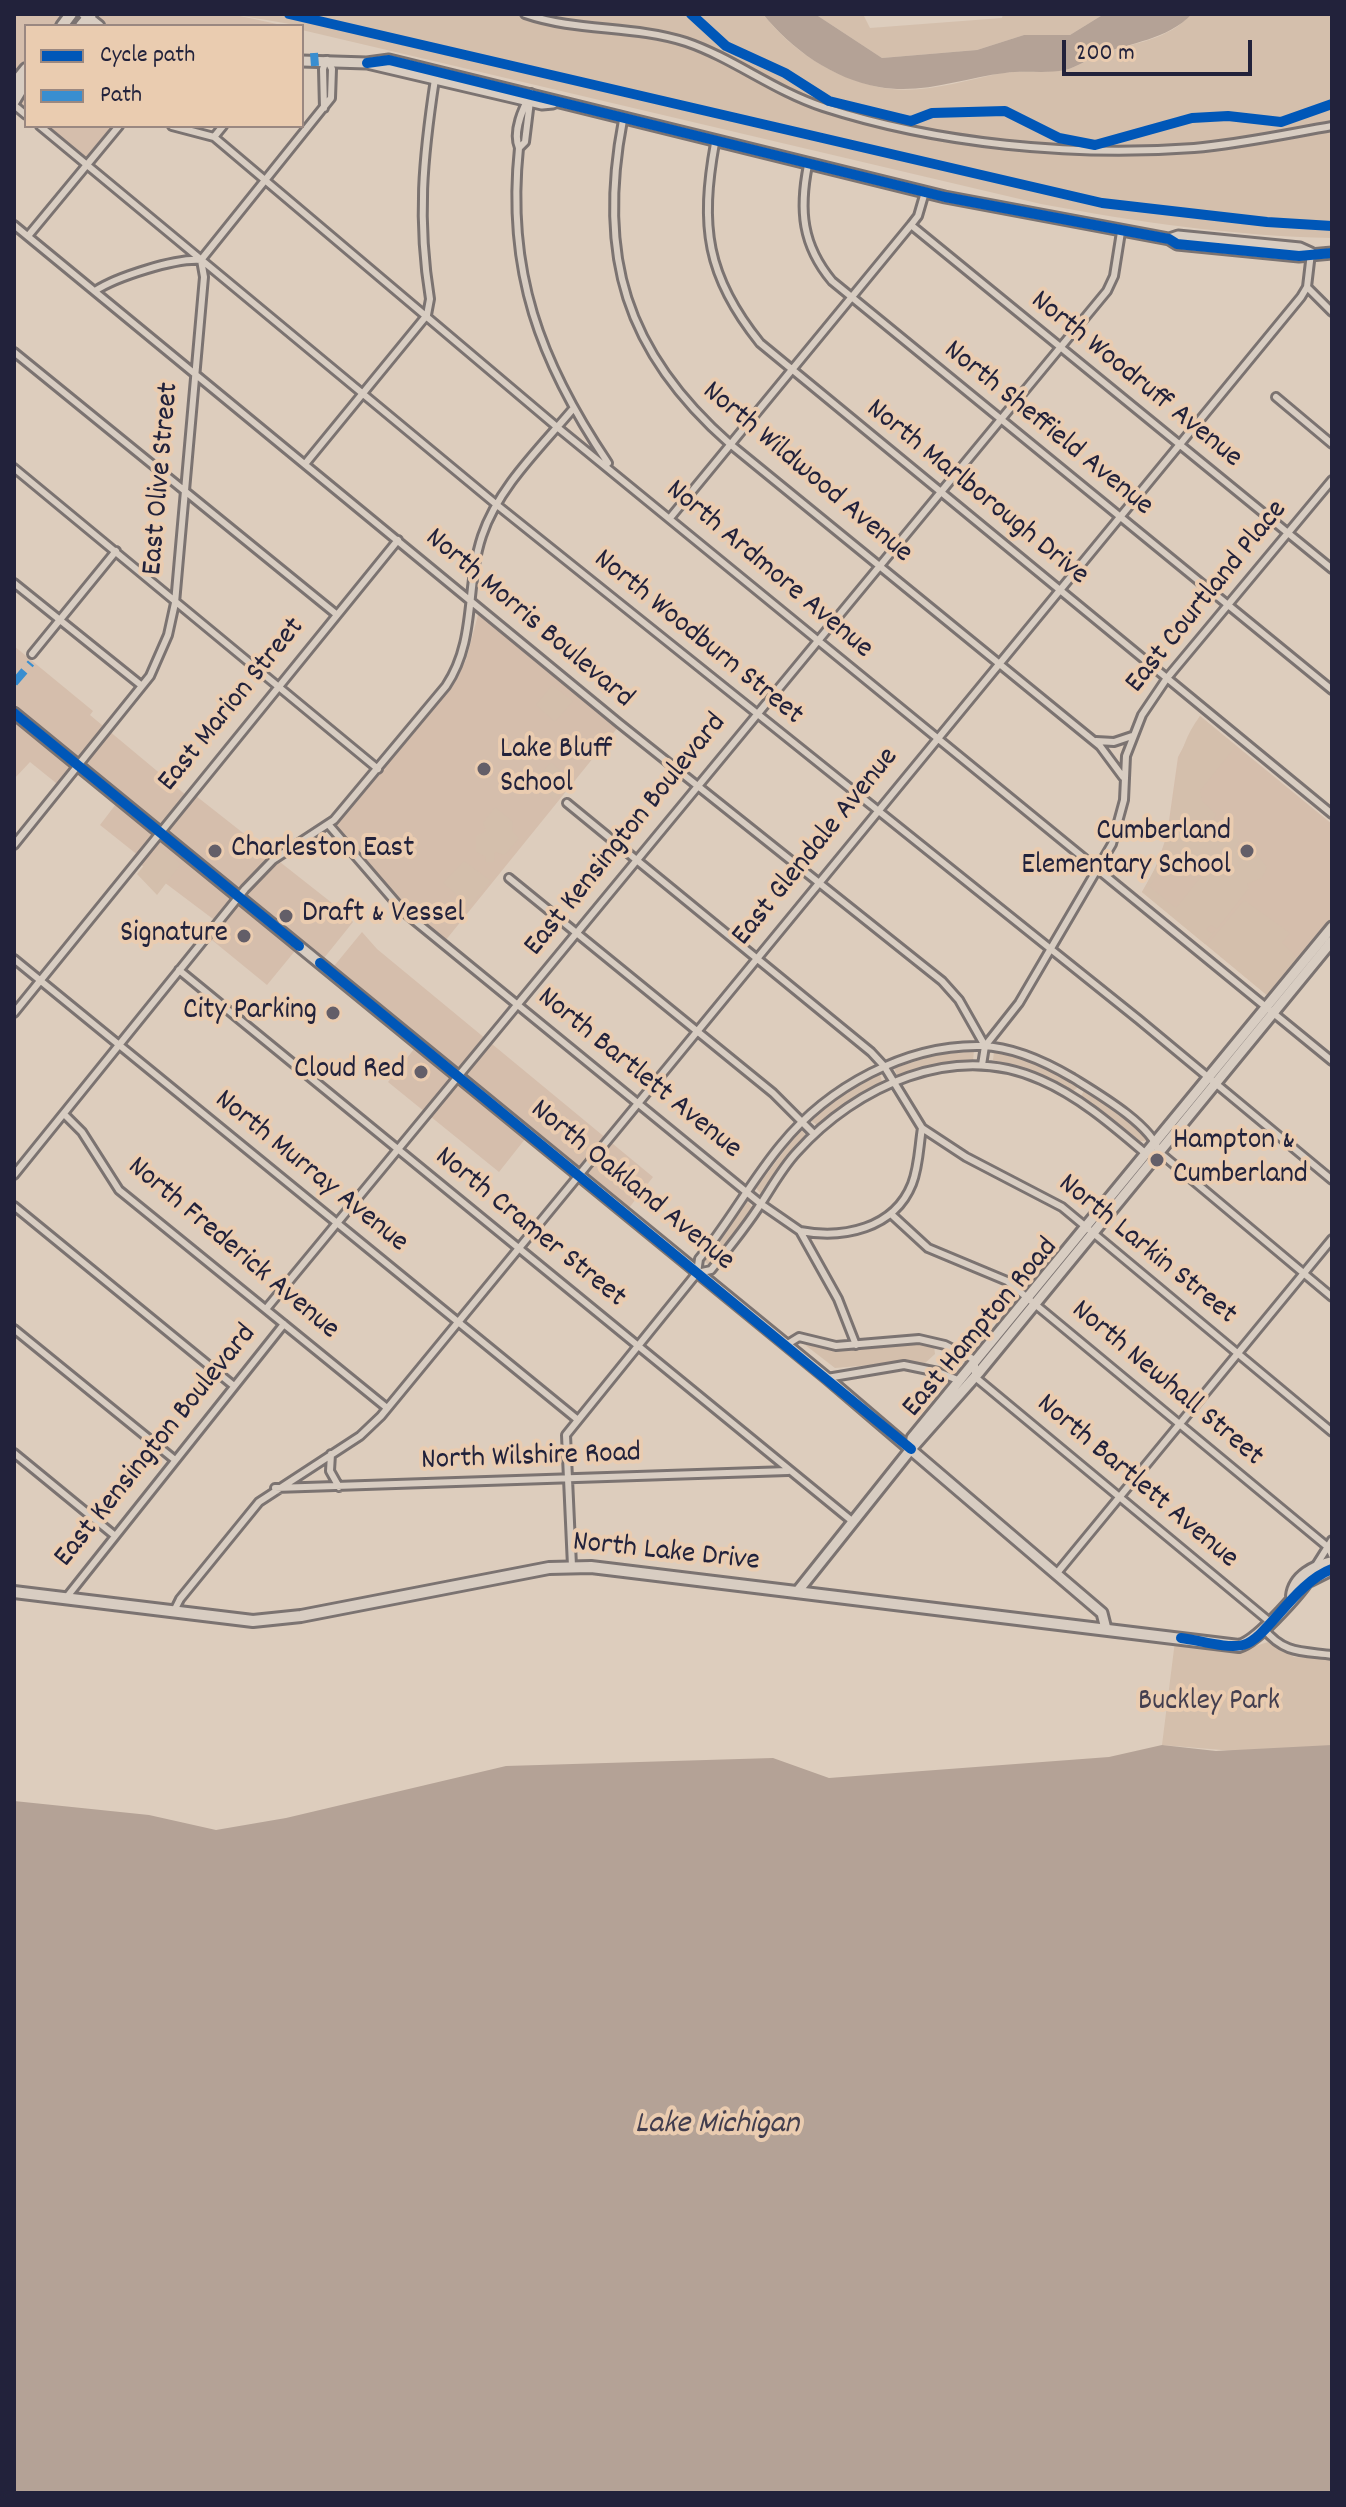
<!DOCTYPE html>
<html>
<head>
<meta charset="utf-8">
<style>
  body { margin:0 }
  #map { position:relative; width:1346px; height:2507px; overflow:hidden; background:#ddcdbd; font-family:Dekko,sans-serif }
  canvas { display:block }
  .frame { position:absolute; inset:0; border:16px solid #22223b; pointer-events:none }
  .legend { position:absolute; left:24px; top:24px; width:280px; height:104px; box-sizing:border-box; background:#eaccb0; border:2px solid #9a8881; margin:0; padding:10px 14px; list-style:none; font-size:24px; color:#22223b }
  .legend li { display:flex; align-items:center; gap:16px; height:40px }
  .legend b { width:40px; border:2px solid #9a8881 }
  .scale { position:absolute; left:1062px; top:40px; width:190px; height:36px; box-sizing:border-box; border:4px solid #22223b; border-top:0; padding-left:10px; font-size:24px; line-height:28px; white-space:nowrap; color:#22223b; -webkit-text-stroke:6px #eaccb0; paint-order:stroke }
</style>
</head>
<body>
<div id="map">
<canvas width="1346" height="2507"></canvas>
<div class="frame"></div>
<ul class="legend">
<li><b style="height:10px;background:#0057b8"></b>Cycle path</li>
<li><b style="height:10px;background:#398ed0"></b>Path</li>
</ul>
<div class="scale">200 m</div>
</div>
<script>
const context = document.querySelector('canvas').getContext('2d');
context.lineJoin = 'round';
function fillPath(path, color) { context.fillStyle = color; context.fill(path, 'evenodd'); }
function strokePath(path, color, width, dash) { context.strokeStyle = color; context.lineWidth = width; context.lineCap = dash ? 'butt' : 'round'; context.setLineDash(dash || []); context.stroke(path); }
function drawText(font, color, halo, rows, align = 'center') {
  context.font = font + ' Dekko,sans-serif'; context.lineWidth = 8; context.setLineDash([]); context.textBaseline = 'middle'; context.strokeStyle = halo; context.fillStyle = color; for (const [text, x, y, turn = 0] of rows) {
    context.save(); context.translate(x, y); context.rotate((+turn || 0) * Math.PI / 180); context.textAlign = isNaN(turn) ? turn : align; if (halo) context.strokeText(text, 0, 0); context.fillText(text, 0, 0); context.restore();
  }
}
fillPath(new Path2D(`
  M 14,14 L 231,14 L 286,26 L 26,26 L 26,115 L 14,105 Z
  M 40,126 L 106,126 L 113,132 L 87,164 Z
  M 478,615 L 484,616 L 619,726 L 445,941 L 391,895 L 336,825 L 452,684 L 466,660 Z
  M 14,646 L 93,711 L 90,715 L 187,796 L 191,792 L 346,914 L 353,922 L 320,963 L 299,946 L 267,985 L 207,936 L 217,922 L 136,861 L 139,856 L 100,825 L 119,800 L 78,766 L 61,787 L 30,762 L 14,779 Z
  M 1200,716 L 1332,824 L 1332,918 L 1268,996 L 1142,892 L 1156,867 L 1167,835 L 1178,757 Z
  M 362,932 L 377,949 L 653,1177 L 625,1213 L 529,1134 L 499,1172 L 388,1082 L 418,1044 L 330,971 Z`), '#d5beac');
fillPath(new Path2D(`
  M 231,14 L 763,14 C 791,50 830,75 874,86 C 917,97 960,81 1002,73 C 1022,70 1043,73 1063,70 C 1077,68 1090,58 1103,53 C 1133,43 1169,40 1191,14 L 1332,14 L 1332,238 C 1233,236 1138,222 1041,204 L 302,30 L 302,26 Z
  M 815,14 L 863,14 L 870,28 L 1002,18 L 1003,14 L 1104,14 L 1070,35 L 1024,35 L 977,50 L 882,58 Z
  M 552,685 L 573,701 L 555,722 L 536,705 Z
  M 1200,716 L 1236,746 L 1200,791 L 1202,801 L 1216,814 L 1211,825 L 1215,827 L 1223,824 L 1234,831 L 1239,841 L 1235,847 L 1260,858 L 1267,867 L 1262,878 L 1247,884 L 1249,888 L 1217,929 L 1211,925 L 1206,929 L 1211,933 L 1215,931 L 1205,944 L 1142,892 C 1153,874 1162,855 1167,835 C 1177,792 1172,753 1200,716 ZM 1177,851 L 1203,874 L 1176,908 L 1149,886 Z
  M 551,762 L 572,781 L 555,800 L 534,782 Z
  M 495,807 L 512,821 L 513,832 L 519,838 L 505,855 L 495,852 L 494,862 L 486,862 L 485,856 L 476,852 L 476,836 L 486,831 L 483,823 Z
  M 160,846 L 181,864 L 157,895 L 137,874 Z
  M 464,861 L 491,881 L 470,906 L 443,883 Z
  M 1244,900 L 1290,933 L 1282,943 L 1299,959 L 1268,996 L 1207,945 Z
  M 974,1051 L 973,1060 L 939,1064 L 897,1075 L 894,1068 L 936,1055 Z
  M 994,1052 L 1032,1060 L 1076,1082 L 1077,1088 L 1073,1091 L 1031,1070 L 993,1060 Z
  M 880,1074 L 882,1082 L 848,1101 L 817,1125 L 810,1120 L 844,1093 Z
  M 1085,1089 L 1145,1134 L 1147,1141 L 1139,1141 L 1081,1096 Z
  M 801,1129 L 806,1136 L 761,1194 L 756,1188 Z
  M 747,1201 L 753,1208 L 710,1266 L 703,1260 Z
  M 800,1341 L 842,1349 L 900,1342 L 934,1346 L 935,1354 L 924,1364 L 906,1362 L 835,1368 Z
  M 1175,1641 L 1240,1651 L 1268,1642 L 1294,1657 L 1332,1660 L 1332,1747 L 1246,1752 L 1162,1745 Z`), '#d4bfac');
fillPath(new Path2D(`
  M 763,14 L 815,14 L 882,58 L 977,50 L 1024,35 L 1070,35 L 1104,14 L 1192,14 C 1167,40 1131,42 1099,55 C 1088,59 1077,67 1065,70 C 1046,74 1024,70 1005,73 C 962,78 923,95 879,87 C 833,79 791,49 763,14 Z
  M 1162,1745 L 1216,1751 L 1332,1745 L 1332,2493 L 14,2493 L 14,1801 L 149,1815 L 216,1830 L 286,1818 L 506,1766 L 773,1758 L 829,1778 L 1109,1757 Z`), '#b4a296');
const street = new Path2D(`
  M 525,14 C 577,32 633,25 686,42 C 733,58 774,91 823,107 C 937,144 1074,157 1194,148 C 1240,144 1286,134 1332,126
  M 531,93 L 525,142 L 519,148 C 512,131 523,108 531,93 Z
  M 14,105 L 26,115
  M 324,108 L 323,69 L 326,60
  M 623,120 C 597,255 625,352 730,444 L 1100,746 L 1123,777
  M 40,126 L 497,505 L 1138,1019 L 1332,1180
  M 172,126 L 214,137 L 557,427 L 1332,1061
  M 214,137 L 223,126
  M 715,143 C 700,226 706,276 760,343 L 1332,814
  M 519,148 C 506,271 540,362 608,463
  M 808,165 C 799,210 802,245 832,281 L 1332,690
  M 14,225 L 620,724 L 942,981 L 959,1000 L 985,1046 L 982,1065
  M 911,225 L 1332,569
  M 28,236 L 119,126
  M 1307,287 L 1332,312
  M 95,291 C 116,277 175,258 201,260
  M 14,352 L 336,614
  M 1276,397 L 1332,444
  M 305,464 L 427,315 L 430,299 C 417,219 423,158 435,79
  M 14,468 L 378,769
  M 670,518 L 911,225 L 918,216 L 925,192
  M 14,583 L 142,686
  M 32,654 L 116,551
  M 1096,741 L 1114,742 L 1132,736
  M 567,803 L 871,1052 L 884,1066 L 922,1128 L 966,1157 L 1062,1207 L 1332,1432
  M 328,824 L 404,912 L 761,1204 L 800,1231 L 838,1299 L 856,1345
  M 14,845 L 150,676 L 168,635 L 175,603 L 204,277 L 201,260 L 331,98 L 332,69 L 327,60
  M 509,878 L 773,1093 L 814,1134
  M 14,959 L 578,1420
  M 179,970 L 852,1521
  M 14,1013 L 398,540
  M 985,1046 L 1019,1003 L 1112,844 L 1124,800 L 1126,756 L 1142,715 L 1167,678 L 1332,480
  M 64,1114 L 82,1132 L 119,1190 L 387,1408
  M 14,1175 L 245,889 L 273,860 L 334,820 L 446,686 C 477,640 465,587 482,536 C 498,488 540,448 572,410
  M 14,1206 L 234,1386
  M 891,1214 L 928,1248 L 1007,1281 L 1329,1548 L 1332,1555
  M 800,1231 C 843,1239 894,1229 912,1184 C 919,1166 919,1146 922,1128
  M 697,1273 L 711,1270 C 729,1248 747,1226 762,1202 C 773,1185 783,1167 797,1152 C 856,1086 954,1041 1041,1080 C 1080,1097 1113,1126 1145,1153 L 1159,1152
  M 266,1309 L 1107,291 L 1114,276 L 1121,232
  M 14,1329 L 175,1460
  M 786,1345 L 799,1337 L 836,1346 L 919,1339 L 945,1345 L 975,1360 L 975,1377
  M 975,1377 L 1270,1622
  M 827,1378 L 904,1365 L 938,1372 L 960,1381
  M 14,1453 L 114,1535
  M 331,1454 L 330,1471 L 339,1487
  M 275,1488 L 788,1471
  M 572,1566 L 566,1435 L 697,1273 L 699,1259 C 729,1223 751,1181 781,1145 C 828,1087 906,1044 982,1046 C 1014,1047 1046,1062 1073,1078 C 1097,1093 1152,1125 1159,1152 L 1332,1297
  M 1315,1567 L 1332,1540
  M 1057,1573 L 1332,1239
  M 66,1598 L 284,1324
  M 174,1611 L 180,1599 L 259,1502 L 360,1436 L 381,1416 L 1301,297 L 1307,287 L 1311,253
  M 1264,1629 C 1284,1654 1302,1651 1332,1655`);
const secondary = new Path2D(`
  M 84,14 L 99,26
  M 302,61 L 367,63 L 542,104 L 553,103
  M 367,63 L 389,60 L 945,197 L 1169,239 L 1177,244 L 1299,256 L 1332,253
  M 1169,239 L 1178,236 L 1300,248 L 1311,253
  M 14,713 L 827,1378 L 1102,1613 L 1106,1629
  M 911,1449 L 912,1438 L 1332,927
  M 797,1592 L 911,1449 L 980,1371 L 1332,941`);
const primary = new Path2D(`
  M 62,26 L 71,14
  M 81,26 L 91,14
  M 14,84 L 26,69
  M 14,101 L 26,81
  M 1310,1580 L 1332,1569
  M 14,1592 L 253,1621 L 301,1616 L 549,1568 L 591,1567 L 1239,1646 C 1258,1641 1307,1586 1315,1568
  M 1292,1596 C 1294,1576 1315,1566 1332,1562`);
strokePath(street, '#7b7371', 12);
strokePath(secondary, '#7b7371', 15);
strokePath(primary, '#7b7371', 16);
strokePath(street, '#d8cdc2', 6);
strokePath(secondary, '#d8cdc2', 9);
strokePath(primary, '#d8cdc2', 10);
strokePath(new Path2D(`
  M 314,53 L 315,66
  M 14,683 L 31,663`), '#398ed0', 8, [16, 8]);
strokePath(new Path2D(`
  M 289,14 L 1102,203 L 1267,222 L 1332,226
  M 691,14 L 726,46 L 785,73 L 829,101 L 911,121 L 932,113 L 1005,111 L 1059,138 L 1095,145 L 1192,118 L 1228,116 L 1281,122 L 1332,104
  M 367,63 L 389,60 L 945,197 L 1169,239 L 1177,244 L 1299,256 L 1332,253
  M 14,713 L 299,946
  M 320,963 L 911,1449
  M 1181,1638 C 1199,1640 1226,1649 1243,1645 C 1267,1639 1294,1583 1332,1569`), '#0057b8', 10);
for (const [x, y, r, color] of [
  [484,769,8,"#635e68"],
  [215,851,8,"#635e68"],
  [1247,851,8,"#635e68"],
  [286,916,8,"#635e68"],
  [244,936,8,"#635e68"],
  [333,1013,8,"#635e68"],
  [421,1072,8,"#635e68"],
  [1157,1160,8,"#635e68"]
]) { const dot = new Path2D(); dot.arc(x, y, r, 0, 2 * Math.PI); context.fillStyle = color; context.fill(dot); strokePath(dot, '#eaccb0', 3); }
drawText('30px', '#22223b', '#eaccb0', [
  ["North Woodruff Avenue",1135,381,39],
  ["North Sheffield Avenue",1047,430,39],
  ["North Wildwood Avenue",806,474,40],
  ["East Olive Street",163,479,-85],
  ["North Marlborough Drive",976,494,39],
  ["North Ardmore Avenue",768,571,40],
  ["East Courtland Place",1208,598,-51],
  ["North Morris Boulevard",528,620,40],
  ["North Woodburn Street",697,639,39],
  ["East Marion Street",233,706,-51],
  ["East Kensington Boulevard",627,836,-51],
  ["East Glendale Avenue",817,848,-51],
  ["North Bartlett Avenue",638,1075,39],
  ["North Murray Avenue",310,1173,39],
  ["North Oakland Avenue",631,1187,39],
  ["North Cramer Street",529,1229,39],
  ["North Frederick Avenue",232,1250,40],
  ["North Larkin Street",1146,1251,39],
  ["East Hampton Road",982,1329,-50],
  ["North Newhall Street",1166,1385,40],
  ["East Kensington Boulevard",157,1447,-51],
  ["North Wilshire Road",531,1459,-2],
  ["North Bartlett Avenue",1136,1483,40],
  ["North Lake Drive",666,1554,6]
]);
drawText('30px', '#22223b', '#eaccb0', [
  ["Lake Bluff",500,752],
  ["School",500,786],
  ["Cumberland",1231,834,"right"],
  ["Elementary School",1231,868,"right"],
  ["Charleston East",231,851],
  ["Draft & Vessel",302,916],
  ["Signature",228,936,"right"],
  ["City Parking",317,1013,"right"],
  ["Cloud Red",405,1072,"right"],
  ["Hampton &",1173,1143],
  ["Cumberland",1173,1177]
], 'left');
drawText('30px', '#443f4f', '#eaccb0', [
  ["Buckley Park",1209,1704]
]);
drawText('italic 32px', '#423e4e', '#eaccb0', [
  ["Lake Michigan",717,2127]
]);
</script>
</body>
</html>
